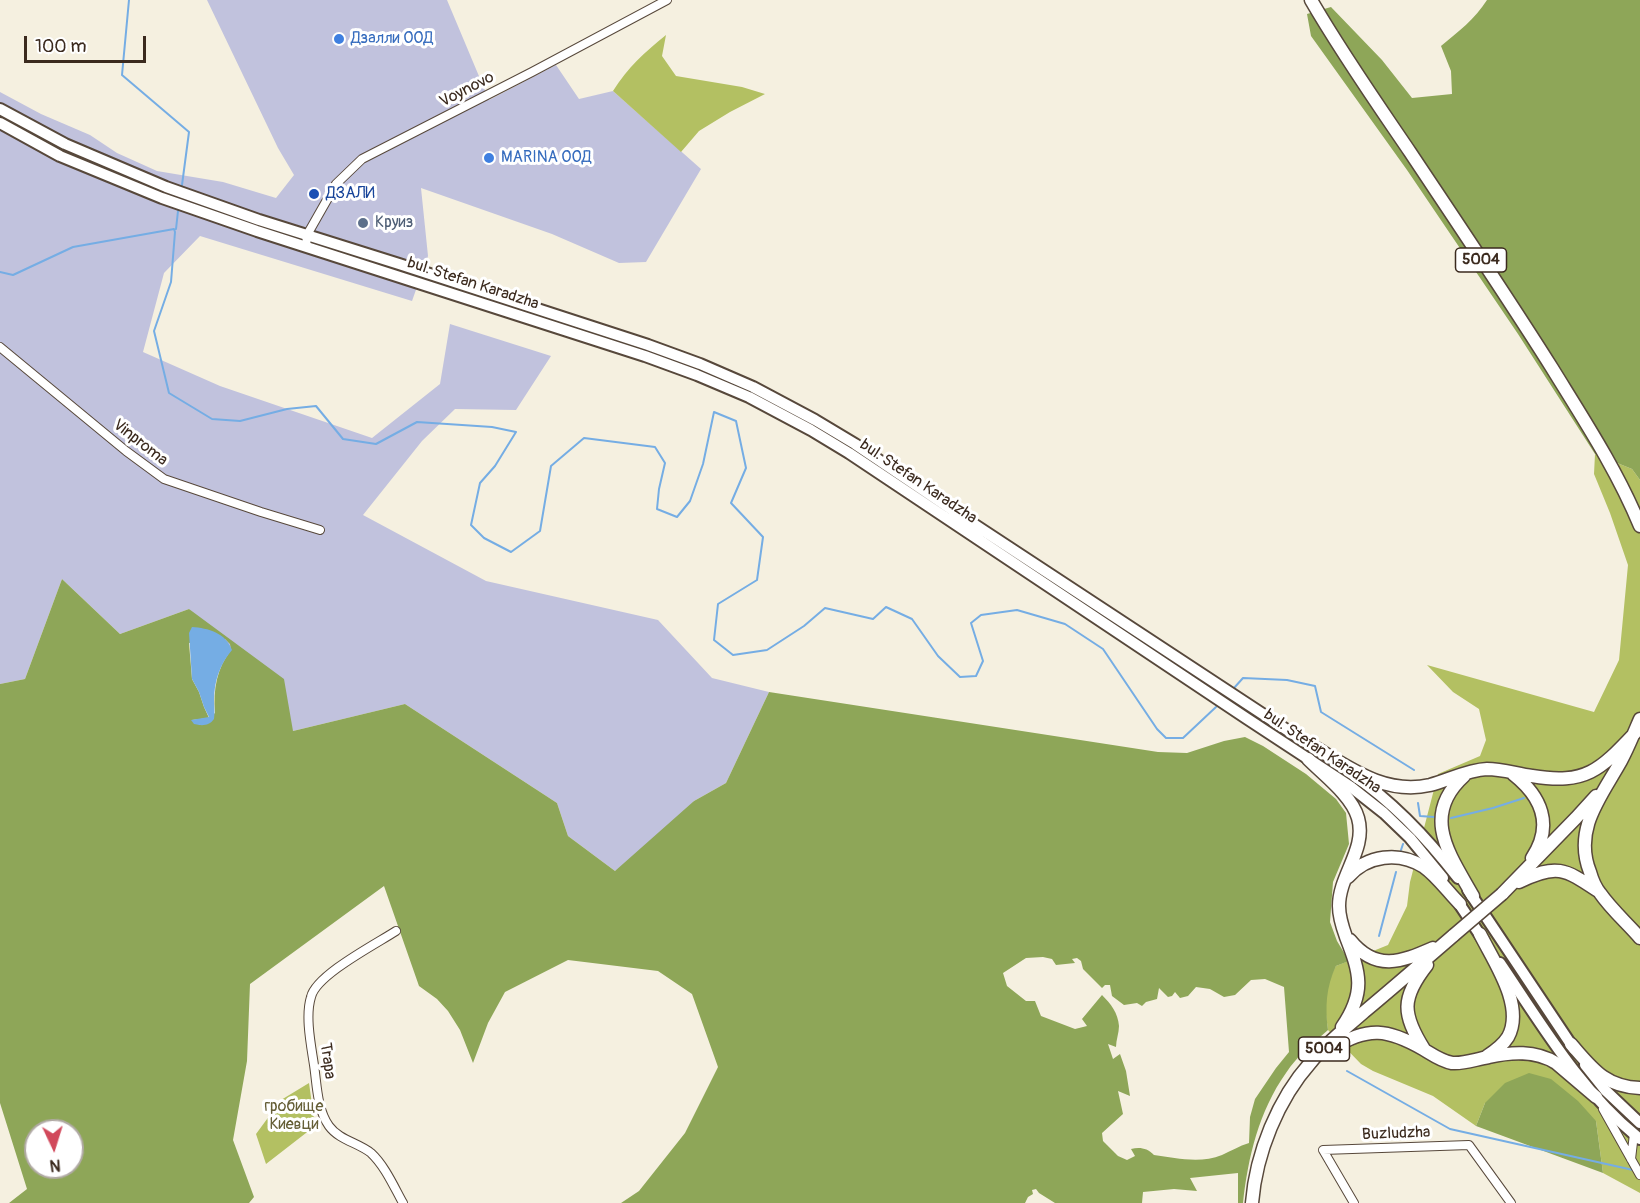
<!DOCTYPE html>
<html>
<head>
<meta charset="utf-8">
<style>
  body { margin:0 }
  #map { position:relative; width:1640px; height:1203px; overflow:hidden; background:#f5f0e0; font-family:Pangolin,sans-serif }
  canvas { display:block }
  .north { position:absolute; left:24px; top:1119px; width:60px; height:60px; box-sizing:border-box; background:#fff; border:2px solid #b1aaa5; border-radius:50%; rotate:176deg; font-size:16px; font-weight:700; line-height:24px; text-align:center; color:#3b2a1e }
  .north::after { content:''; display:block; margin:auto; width:21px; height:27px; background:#d1495b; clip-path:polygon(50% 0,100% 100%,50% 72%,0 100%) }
  .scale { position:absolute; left:24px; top:36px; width:122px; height:27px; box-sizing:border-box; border:3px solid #3b2a1e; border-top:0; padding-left:8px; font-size:18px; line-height:21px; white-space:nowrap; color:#3b2a1e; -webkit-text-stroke:4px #fff; paint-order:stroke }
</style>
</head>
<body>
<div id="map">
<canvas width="1640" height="1203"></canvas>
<div class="north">N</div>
<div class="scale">100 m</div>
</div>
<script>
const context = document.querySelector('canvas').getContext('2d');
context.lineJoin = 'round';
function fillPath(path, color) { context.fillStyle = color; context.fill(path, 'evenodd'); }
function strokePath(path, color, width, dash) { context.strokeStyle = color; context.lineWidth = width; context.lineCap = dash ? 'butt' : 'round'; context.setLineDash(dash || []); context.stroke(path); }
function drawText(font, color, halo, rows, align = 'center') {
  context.font = font + ' Pangolin,sans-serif'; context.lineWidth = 6; context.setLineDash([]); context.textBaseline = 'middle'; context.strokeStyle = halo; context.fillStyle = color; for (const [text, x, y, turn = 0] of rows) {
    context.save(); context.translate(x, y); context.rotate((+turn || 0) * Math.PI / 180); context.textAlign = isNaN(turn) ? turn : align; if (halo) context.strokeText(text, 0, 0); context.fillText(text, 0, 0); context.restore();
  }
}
fillPath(new Path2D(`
  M 207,0 L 447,0 L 489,100 L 556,65 L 579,99 L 613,91 L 701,169 L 646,262 L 619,263 L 552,234 L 421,188 L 428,256 L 412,301 L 200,236 L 164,273 L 143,352 L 220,386 L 372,438 L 440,384 L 450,324 L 551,356 L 516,410 L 455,409 L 422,441 L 363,515 L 486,581 L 658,620 L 712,678 L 769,692 L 726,783 L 694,801 L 652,853 L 615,871 L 568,836 L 557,803 L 405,704 L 293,731 L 189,609 L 120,634 L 62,579 L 25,679 L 0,684 L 0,92 L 41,114 L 90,135 L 117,153 L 157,171 L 223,182 L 276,198 L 294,175 L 278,148 Z`), '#c1c2dd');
fillPath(new Path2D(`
  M 666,35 L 662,56 L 676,76 L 742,87 L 765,94 L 730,112 L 699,131 L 681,152 L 613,91 C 628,67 644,53 666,35 Z
  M 1595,454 L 1632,469 L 1640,480 L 1640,1193 L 1603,1173 L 1596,1121 L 1485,1103 L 1476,1126 L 1433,1096 L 1373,1071 L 1361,1064 L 1328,1030 L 1325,1007 L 1329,979 L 1336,966 L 1388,945 L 1407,906 L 1410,882 L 1438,774 L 1480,756 L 1486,740 L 1479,709 L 1453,692 L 1427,665 L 1594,712 L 1619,660 L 1628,565 L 1610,513 L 1594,474 Z
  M 309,1083 L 315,1126 L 266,1164 L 256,1134 L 281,1100 Z`), '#b3c062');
fillPath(new Path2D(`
  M 1487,0 L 1640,0 L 1640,480 L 1632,469 L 1595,454 L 1518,334 L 1407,170 L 1311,36 L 1307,14 L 1331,7 L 1382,60 L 1412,98 L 1452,94 L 1451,71 L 1441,46 C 1458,32 1475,19 1487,0 Z
  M 62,579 L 120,634 L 189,609 L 284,679 L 293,731 L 405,704 L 557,803 L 568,836 L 615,871 L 694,801 L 726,783 L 769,692 L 1158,752 L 1187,753 L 1224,741 L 1245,737 L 1263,746 L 1306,774 L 1336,799 L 1346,813 L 1349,844 L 1333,882 L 1330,922 L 1337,941 L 1349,961 L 1336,966 C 1326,987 1325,1007 1328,1030 C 1313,1043 1297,1056 1286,1073 C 1259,1111 1248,1157 1243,1203 L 1238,1203 L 1238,1173 L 1190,1178 L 1197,1191 L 1174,1189 L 1143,1192 L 1142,1203 L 1055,1203 L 1039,1193 L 1036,1189 L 1032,1190 L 1033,1194 L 1028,1197 L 1025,1203 L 621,1203 L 639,1191 L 685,1133 L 718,1067 L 692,994 L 658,971 L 568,960 L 505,992 L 488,1023 L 473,1063 L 460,1030 L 448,1011 L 437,999 L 419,986 L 384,886 L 250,984 L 247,1061 L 233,1140 L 254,1197 L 249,1203 L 9,1203 L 27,1189 L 0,1103 L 0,684 L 25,679 ZM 225,639 L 230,644 L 231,650 C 217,668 213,689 215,713 L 200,725 L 192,720 L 209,718 L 204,707 L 199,692 L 192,679 L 189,643 ZM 1043,957 L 1052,959 L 1056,965 L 1075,963 L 1072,959 L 1077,958 L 1081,961 L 1083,969 L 1102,988 L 1105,985 L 1110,985 L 1112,996 L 1124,1005 L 1137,1003 L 1142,1006 L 1146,1002 L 1157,999 L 1159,988 L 1168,997 L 1172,996 L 1175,992 L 1180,998 L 1188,996 L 1196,987 L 1210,989 L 1224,997 L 1235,995 L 1251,980 L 1265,979 L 1284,987 L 1289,1052 L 1276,1068 L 1255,1099 L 1250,1117 L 1249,1143 C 1239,1146 1231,1151 1222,1155 C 1200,1164 1176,1158 1154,1155 C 1147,1148 1140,1147 1131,1149 L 1135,1156 L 1127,1160 L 1118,1156 L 1103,1141 L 1102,1133 L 1123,1114 L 1118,1091 L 1130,1096 L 1126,1071 L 1120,1054 L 1113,1059 L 1108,1044 L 1116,1047 C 1116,1040 1119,1033 1119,1026 C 1118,1013 1111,1004 1102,995 L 1082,1019 L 1087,1026 L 1075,1029 L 1041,1016 L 1035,1001 L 1026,1001 L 1007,986 L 1003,973 L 1026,958 ZM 36,1131 L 72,1131 L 72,1167 L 36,1167 Z
  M 1529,1073 L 1551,1079 L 1578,1101 L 1596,1121 L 1603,1173 L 1476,1126 L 1485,1103 L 1505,1083 Z`), '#8ea658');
fillPath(new Path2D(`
  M 192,627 C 208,628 226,633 232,650 C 220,664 214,681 214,700 C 214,706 215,712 214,719 C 209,726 202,726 194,724 L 191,720 L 209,717 L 204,707 L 199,692 L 192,679 L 189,633 Z`), '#75ade4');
strokePath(new Path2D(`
  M 129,0 L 122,75 L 189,132 L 182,185
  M 176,229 L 178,211
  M 0,272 L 13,275 L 73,247 L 174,229 L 175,232 L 171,282 L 154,331 L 169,393 L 212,419 L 240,421 L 287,409 L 316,406 L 343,439 L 376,444 L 417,422 L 492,427 L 516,432 L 495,466 L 480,483 L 471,525 L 484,538 L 511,552 L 540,531 L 551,466 L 584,438 L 655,447 L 665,463 L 659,489 L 657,509 L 677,517 L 690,501 L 703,464 L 714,412 L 736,421 L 746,468 L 731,503 L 763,537 L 757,580 L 718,604 L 714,640 L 733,655 L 767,650 L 804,626 L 825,608 L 873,619 L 886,607 L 912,619 L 938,656 L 960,677 L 976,676 L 983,661 L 971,623 L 981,615 L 1017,610 L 1065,624 L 1103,649 L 1157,729 L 1166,738 L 1183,738 L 1216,707
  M 1234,688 L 1243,678 L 1287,680 L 1315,686 L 1321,712 L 1414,770
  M 1418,803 L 1420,816 L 1434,817
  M 1451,818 L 1493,808 L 1524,798
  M 1401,850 L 1403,844
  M 1379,936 L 1396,872
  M 1347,1071 L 1450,1129 L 1633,1170`), '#75ade4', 2);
const street = new Path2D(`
  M 306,247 L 307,235 L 336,184 L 362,159 L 532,72 L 667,0
  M 0,347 L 126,451 L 164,479 L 261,512 L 320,530
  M 396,931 C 376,944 316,975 311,997 C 305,1016 311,1045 314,1065 C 317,1085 317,1109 329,1126 C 339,1140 359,1143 371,1153 C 385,1166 394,1187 403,1203
  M 1603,1109 L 1640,1175
  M 1631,1159 L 1634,1134
  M 1354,1203 L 1323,1150 L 1469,1145 L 1511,1203`);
const secondary = new Path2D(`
  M 0,109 L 65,144 L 166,187 L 259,220 L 399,264 L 648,345 L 700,364 L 753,387 L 815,420 L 855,444 L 972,523 L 1322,753
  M 0,123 L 60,156 L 162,198 L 257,231 L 645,356 L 697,375 L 749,397 L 811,430 L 849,453 L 1246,718 L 1351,787 L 1384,813 L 1410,838 L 1443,878
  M 1352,774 C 1393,802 1428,839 1458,878
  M 1468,890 L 1574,1049
  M 1456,899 L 1484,941
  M 1500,963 C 1542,1025 1581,1092 1640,1139
  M 1585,1065 L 1605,1090 L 1640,1123`);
const primary = new Path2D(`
  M 1311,0 C 1341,52 1376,102 1410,152 C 1458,224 1506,295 1552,368 C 1584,420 1617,470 1640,526
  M 1640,719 C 1634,733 1628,748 1621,761 C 1601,797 1573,829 1590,872 C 1592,879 1595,887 1600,893 C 1611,909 1627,923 1640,938
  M 1316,748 C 1351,769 1386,795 1430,785 C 1449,780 1467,770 1487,769 C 1502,769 1517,774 1532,776 C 1586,785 1600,770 1635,733
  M 1308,759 C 1324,775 1352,796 1358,818 C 1367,849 1339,875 1339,906 C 1339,917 1342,926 1346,937 C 1360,973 1366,992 1342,1027
  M 1513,774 C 1541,796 1554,825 1532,858
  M 1464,776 C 1420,816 1450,855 1473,896
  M 1348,877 C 1367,855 1399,851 1424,867 C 1437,876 1448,892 1460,904
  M 1519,882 C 1557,863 1565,869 1598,891
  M 1502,894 L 1576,818 L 1596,796
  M 1480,934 C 1494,962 1525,1006 1508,1037 C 1503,1045 1495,1051 1487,1056
  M 1350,940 C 1376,972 1401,962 1433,948
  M 1571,1044 C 1592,1068 1605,1087 1640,1088
  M 1333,1048 C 1368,1026 1388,1029 1423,1049 C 1433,1055 1441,1061 1452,1063 C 1465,1064 1476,1059 1489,1057 C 1511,1052 1535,1050 1556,1063 L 1596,1097
  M 1424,1049 C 1402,1014 1401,998 1427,965
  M 1252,1203 C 1256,1153 1278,1099 1311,1062 C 1326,1043 1346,1028 1364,1012 C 1394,987 1424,961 1454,935`);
strokePath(street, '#57483b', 10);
strokePath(secondary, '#57483b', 14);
strokePath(primary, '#57483b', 15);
strokePath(street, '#fff', 8);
strokePath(secondary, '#fff', 10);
strokePath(primary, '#fff', 12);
const primaryBridge = new Path2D(`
  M 1454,935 L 1502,894`);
strokePath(primaryBridge, '#57483b', 15, []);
strokePath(primaryBridge, '#fff', 12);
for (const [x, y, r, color] of [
  [339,39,6,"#3f7fe0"],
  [489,158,6,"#3f7fe0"],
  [314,194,6,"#1a4fb4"],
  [363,223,6,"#5c6f8a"]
]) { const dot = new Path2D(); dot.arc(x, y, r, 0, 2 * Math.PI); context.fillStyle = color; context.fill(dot); strokePath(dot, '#fff', 2); }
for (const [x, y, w] of [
  [1481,260,51],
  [1324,1049,51]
]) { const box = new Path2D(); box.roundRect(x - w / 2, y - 12, w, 24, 4.5); context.fillStyle = '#fff'; context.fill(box); strokePath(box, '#3b2a1e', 1.5); }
drawText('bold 15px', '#3b2a1e', null, [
  ["5004",1481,260],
  ["5004",1324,1049]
]);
drawText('16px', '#366cbe', '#fff', [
  ["Дзалли ООД",351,39],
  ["MARINA ООД",501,158]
], 'left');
drawText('16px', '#3b2a1e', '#fff', [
  ["Voynovo",467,90,-27],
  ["bul. Stefan Karadzha",473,284,18],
  ["Vinproma",140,443,38],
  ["bul. Stefan Karadzha",918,482,34],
  ["bul. Stefan Karadzha",1322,752,34],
  ["Trapa",327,1061,82],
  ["Buzludzha",1396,1134,-2]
]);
drawText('16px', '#164399', '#fff', [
  ["ДЗАЛИ",326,194]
], 'left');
drawText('16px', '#4e5e75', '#fff', [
  ["Круиз",375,223]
], 'left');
drawText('16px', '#655e36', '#fff', [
  ["гробище",294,1107],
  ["Киевци",294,1125]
]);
</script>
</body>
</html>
